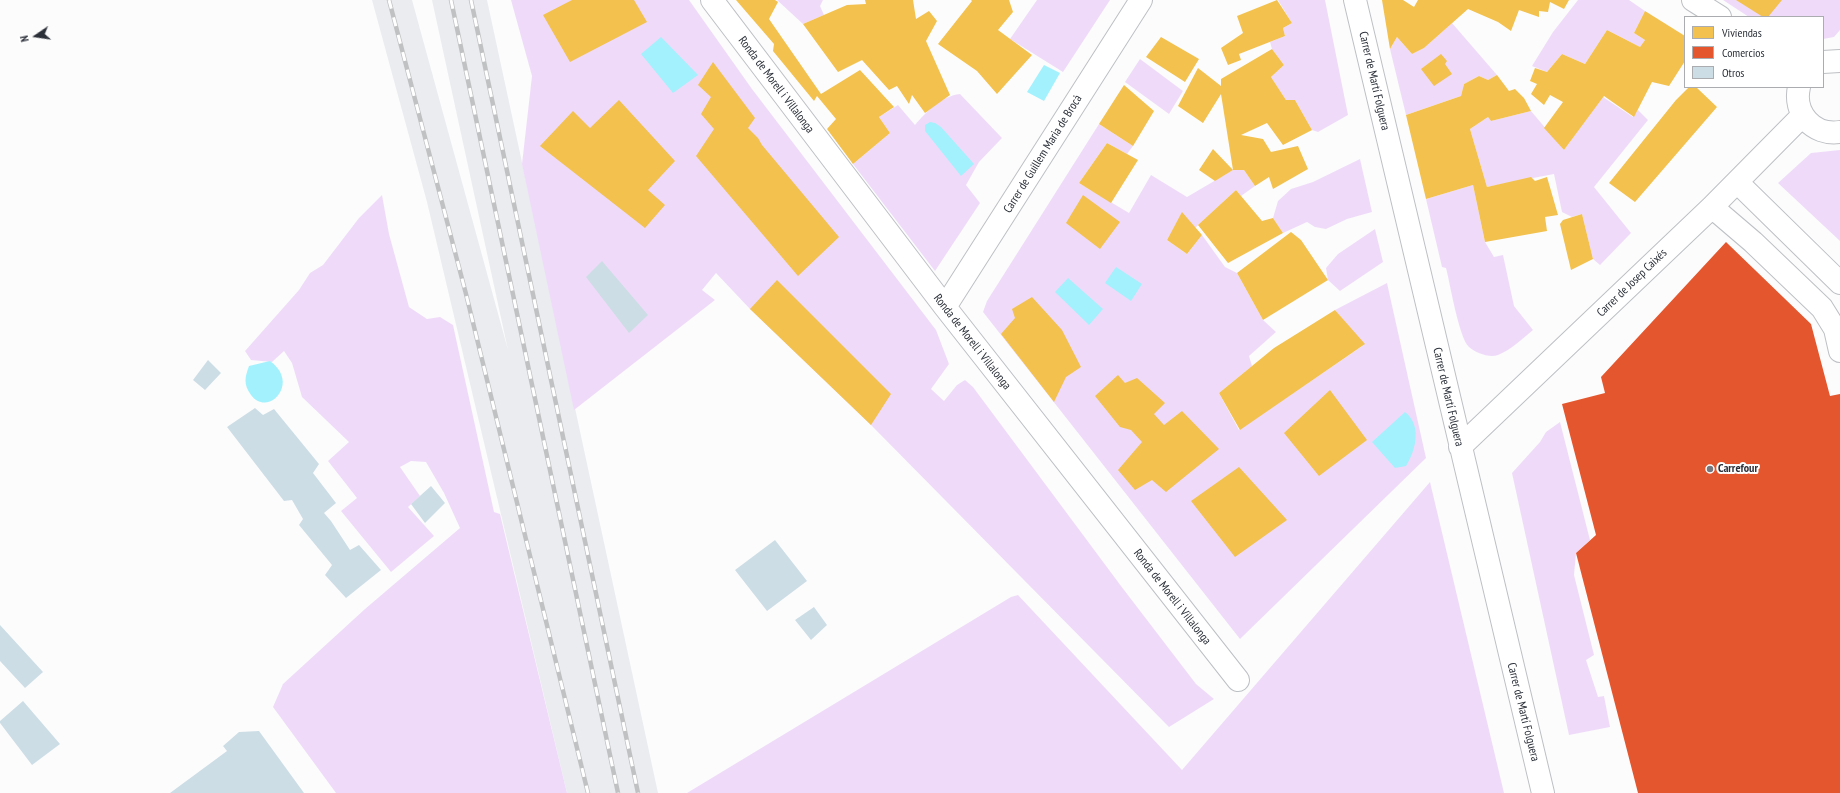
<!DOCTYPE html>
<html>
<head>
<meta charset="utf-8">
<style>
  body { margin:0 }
  #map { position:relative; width:1840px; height:793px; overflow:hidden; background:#fcfcfc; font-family:"PT Sans Narrow",sans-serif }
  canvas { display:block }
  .legend { position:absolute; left:1684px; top:16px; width:140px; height:72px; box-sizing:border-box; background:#fff; border:1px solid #aaacb0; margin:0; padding:5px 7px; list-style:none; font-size:12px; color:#2b3039 }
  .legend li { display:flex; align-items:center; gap:8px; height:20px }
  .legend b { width:20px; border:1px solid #aaacb0 }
  .north { position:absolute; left:16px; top:16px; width:40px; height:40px; -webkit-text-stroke:3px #fff; paint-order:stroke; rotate:257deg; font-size:11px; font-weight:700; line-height:16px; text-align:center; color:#2b3039 }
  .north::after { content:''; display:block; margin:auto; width:14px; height:18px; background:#2b3039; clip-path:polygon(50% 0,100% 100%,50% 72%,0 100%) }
</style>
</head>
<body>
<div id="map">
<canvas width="1840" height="793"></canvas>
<ul class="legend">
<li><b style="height:11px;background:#f2c14e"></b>Viviendas</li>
<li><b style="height:11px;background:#e4572e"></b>Comercios</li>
<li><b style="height:11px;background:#cddde6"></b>Otros</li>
</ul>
<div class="north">N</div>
</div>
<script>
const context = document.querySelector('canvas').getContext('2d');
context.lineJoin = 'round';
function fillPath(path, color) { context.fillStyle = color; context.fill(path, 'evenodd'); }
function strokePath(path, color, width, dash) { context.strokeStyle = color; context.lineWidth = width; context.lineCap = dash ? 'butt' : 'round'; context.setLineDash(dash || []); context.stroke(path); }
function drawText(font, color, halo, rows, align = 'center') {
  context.font = font + ' "PT Sans Narrow",sans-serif'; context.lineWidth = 4; context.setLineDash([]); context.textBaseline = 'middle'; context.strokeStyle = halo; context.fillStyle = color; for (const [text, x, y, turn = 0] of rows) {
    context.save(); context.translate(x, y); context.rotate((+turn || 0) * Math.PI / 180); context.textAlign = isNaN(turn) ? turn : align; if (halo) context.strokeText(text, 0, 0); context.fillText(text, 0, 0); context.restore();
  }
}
fillPath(new Path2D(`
  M 372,0 L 412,0 L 508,350 L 432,0 L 487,0 L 658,793 L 567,793 L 427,202 Z`), '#eaecef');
fillPath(new Path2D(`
  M 511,0 L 689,0 L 752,89 L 936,330 L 949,364 L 931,389 L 944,401 L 957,385 L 965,380 L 973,387 L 1121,586 L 1196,684 L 1214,699 L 1169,727 L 871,425 L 750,309 L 716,273 L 702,290 L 715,300 L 574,410 L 522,164 L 532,76 Z
  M 777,0 L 823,0 L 820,6 L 824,15 L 803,24 Z
  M 1037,0 L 1110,0 L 1063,72 L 1010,39 Z
  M 1278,0 L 1325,0 L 1348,115 L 1318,132 L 1312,130 L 1295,100 L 1286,100 L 1271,77 L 1284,65 L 1272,49 L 1270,42 L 1285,36 L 1283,28 L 1292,23 Z
  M 1578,0 L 1629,0 L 1645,11 L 1634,33 L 1645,40 L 1640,47 L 1607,30 L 1585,64 L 1562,54 L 1547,72 L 1532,66 L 1553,32 Z
  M 1723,0 L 1840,0 L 1840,30 L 1834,37 L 1823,39 L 1823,17 L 1749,17 Z
  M 1452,23 L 1497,75 L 1488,80 L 1479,76 L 1464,84 L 1461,96 L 1406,115 L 1390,49 L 1397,37 L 1412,54 L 1424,48 Z
  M 1140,59 L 1183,91 L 1169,114 L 1125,82 Z
  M 960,94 L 1002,138 L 979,162 L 966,185 L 980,203 L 935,271 L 853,164 L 890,133 L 879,117 L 898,105 L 915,125 C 927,111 942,96 960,94 Z
  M 1603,97 L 1633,117 L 1638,110 L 1648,120 L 1594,187 L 1631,233 L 1600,265 L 1593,259 L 1582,214 L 1572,217 L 1562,212 L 1554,174 L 1487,187 L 1470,129 L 1488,117 L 1491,121 L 1531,111 L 1564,150 Z
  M 1099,124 L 1133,146 L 1127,154 L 1107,143 L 1079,183 L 1129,213 L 1151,175 L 1187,197 L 1233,170 L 1244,170 L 1255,186 L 1241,196 L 1236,190 L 1195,228 L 1182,213 L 1167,240 L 1187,254 L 1202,235 L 1225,267 L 1237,273 L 1263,320 L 1276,332 L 1249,356 L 1252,366 L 1219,393 L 1239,430 L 1364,345 L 1335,310 L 1387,283 L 1426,458 L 1240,639 L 983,312 L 987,301 Z
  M 1840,150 L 1840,241 L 1778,183 L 1811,153 Z
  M 1360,159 L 1372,212 L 1347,219 L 1326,229 L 1315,227 L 1307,222 L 1283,233 L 1273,218 L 1278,201 L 1291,189 L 1313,182 Z
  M 1473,185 L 1485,242 L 1494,257 L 1503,255 L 1514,306 L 1533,330 C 1522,339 1511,350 1498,355 C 1489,358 1476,353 1469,347 C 1459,338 1450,283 1446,268 L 1442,267 L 1426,199 Z
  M 382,195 L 389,234 L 409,307 L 427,319 L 440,317 L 453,325 L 494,512 L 500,514 L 567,793 L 336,793 L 273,707 L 283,684 L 365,609 L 460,528 L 444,493 L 426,462 L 411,461 L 400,467 L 420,496 L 408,507 L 434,536 L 391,572 L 341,511 L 357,498 L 328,461 L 349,442 L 302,397 L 292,363 L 284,351 L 272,362 L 251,360 L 245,351 L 299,290 L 310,273 L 323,265 L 359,218 Z
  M 1375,229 L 1383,262 L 1340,291 L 1328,280 L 1326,268 L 1338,254 Z
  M 1560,422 L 1590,540 L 1576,553 L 1574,575 L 1594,655 L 1586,660 L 1598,697 L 1604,696 L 1610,727 L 1569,735 L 1512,473 L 1540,442 L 1546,432 Z
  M 1430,482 L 1504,793 L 687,793 L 1011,597 L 1018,595 L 1182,770 Z`), '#efdbf9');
fillPath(new Path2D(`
  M 661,37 L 698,75 L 673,93 L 641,54 Z
  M 1044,65 L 1060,73 L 1044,101 L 1027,92 Z
  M 930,122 L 935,123 L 941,127 L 974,164 L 961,176 L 925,131 L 925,125 Z
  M 1116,267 L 1142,284 L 1131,301 L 1105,283 Z
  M 1068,278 L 1103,309 L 1089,325 L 1055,292 Z
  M 270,361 C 301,383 268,418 251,395 C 243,384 245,377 249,366 Z
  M 1405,412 C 1422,425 1416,450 1406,466 L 1395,468 L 1372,442 Z`), '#a3f1fd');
fillPath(new Path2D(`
  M 572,0 L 634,0 L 647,22 L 570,62 L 543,15 Z
  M 736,0 L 775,0 L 778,2 L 769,19 L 821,94 L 860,70 L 894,107 L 879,117 L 890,133 L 853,164 L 827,129 L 836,119 L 817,96 L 814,101 L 773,51 L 774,44 Z
  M 865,0 L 913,0 L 916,19 L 929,11 L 937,21 L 926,41 L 950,95 L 925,113 L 912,95 L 909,104 L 897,86 L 889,90 L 862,60 L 838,72 L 803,24 L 847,5 L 866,4 Z
  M 971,0 L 1009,0 L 1013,12 L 998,30 L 1032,55 L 997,94 L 977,71 L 938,44 L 972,1 Z
  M 1277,0 L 1292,23 L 1283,28 L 1285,36 L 1239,54 L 1241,60 L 1228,65 L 1221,48 L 1243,33 L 1237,16 Z
  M 1382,0 L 1403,0 L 1414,7 L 1418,0 L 1569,0 L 1564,9 L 1550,2 L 1548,12 L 1539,11 L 1539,17 L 1519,10 L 1511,31 L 1498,22 L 1468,9 L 1424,48 L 1412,54 L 1397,37 L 1390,49 Z
  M 1736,0 L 1782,0 L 1768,17 L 1763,17 Z
  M 1645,11 L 1685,36 L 1685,61 L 1669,86 L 1652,82 L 1634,117 L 1604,96 L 1564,150 L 1544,128 L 1563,102 L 1550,95 L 1544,105 L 1531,94 L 1537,84 L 1530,81 L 1535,68 L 1547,72 L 1562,54 L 1585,64 L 1607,30 L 1640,47 L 1645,40 L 1634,33 Z
  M 1161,37 L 1199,59 L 1185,82 L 1146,57 Z
  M 1272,49 L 1284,65 L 1271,77 L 1286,100 L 1295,100 L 1312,130 L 1283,145 L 1267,123 L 1241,135 L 1263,139 L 1271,152 L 1298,146 L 1308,169 L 1273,189 L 1269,177 L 1255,186 L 1244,170 L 1233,170 L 1221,94 L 1203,123 L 1178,106 L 1198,68 L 1221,86 L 1221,79 Z
  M 1441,54 L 1447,61 L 1445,64 L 1452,74 L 1434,86 L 1421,69 Z
  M 713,62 L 755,118 L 748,128 L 758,138 L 762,145 L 839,237 L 798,276 L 696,156 L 714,129 L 701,114 L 711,97 L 698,85 Z
  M 1497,75 L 1509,91 L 1515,89 L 1524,98 L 1531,111 L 1491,121 L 1488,117 L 1470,129 L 1487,187 L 1531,177 L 1535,181 L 1547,177 L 1558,215 L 1545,217 L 1547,231 L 1485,242 L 1473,185 L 1426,199 L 1406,115 L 1461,96 L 1464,84 L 1479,76 L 1488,80 Z
  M 1124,85 L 1154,111 L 1133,146 L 1099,124 Z
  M 1689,87 L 1696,87 L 1717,107 L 1635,202 L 1609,183 L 1676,100 Z
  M 619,100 L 675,161 L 648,190 L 665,205 L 645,228 L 540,146 L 573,111 L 590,128 Z
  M 1107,143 L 1138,160 L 1111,203 L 1079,183 Z
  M 1213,149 L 1233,170 L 1215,181 L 1199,170 Z
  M 1236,190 L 1262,221 L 1273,218 L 1283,233 L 1228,263 L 1198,225 Z
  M 1083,195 L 1120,222 L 1100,249 L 1066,223 Z
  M 1182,212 L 1202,235 L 1187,254 L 1167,240 Z
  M 1582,214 L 1593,259 L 1571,270 L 1560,224 L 1563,220 Z
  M 1291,232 L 1301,240 L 1328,280 L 1263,320 L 1237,273 Z
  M 777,280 L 891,394 L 871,425 L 750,309 Z
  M 1032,297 L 1062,330 L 1081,367 L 1066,377 L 1054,402 L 1001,334 L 1015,318 L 1012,309 Z
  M 1335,310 L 1365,344 L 1240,430 L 1219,393 L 1274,348 Z
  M 1118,375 L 1125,383 L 1137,378 L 1165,403 L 1154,414 L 1164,425 L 1182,411 L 1219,449 L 1166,492 L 1152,480 L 1135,490 L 1118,470 L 1142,442 L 1131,430 L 1120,427 L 1095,396 Z
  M 1330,390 L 1367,440 L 1319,476 L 1284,433 Z
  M 1239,467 L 1287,520 L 1235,557 L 1191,501 Z`), '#f2c14e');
fillPath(new Path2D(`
  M 1726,242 L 1811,324 L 1830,396 L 1840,394 L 1840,793 L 1638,793 L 1576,553 L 1596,535 L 1562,404 L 1605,393 L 1601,377 Z`), '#e4572e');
fillPath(new Path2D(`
  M 602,261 L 648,315 L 629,333 L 586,277 Z
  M 208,360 L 221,373 L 205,390 L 193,380 Z
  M 255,408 L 263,415 L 274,409 L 319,464 L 313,473 L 336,503 L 324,513 L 331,521 L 350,550 L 359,545 L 381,570 L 346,598 L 325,575 L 332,565 L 299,525 L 303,519 L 292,500 L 284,501 L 227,427 Z
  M 431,486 L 445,503 L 425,523 L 411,504 Z
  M 775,540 L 807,581 L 767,611 L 735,570 Z
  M 814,607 L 827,625 L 811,640 L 795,620 Z
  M 0,625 L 43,672 L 25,688 L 0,661 Z
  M 23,701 L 60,744 L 32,765 L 0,723 L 0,721 Z
  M 259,731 L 304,793 L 170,793 L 227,751 L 223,746 L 239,732 Z`), '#cddde6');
const minor = new Path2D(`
  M 712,0 L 945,307 L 1238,680
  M 1355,0 L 1543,793
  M 1693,0 L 1720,17
  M 1823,62 L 1840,61
  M 1799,87 C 1793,113 1813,136 1840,132
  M 1737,182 L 1840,283
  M 1712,207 L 1753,242 L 1822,308 L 1835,329 L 1840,351
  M 945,307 L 1141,0
  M 1460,447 L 1712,207 L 1802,116`);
strokePath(minor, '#bdc0c4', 24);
strokePath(minor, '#fff', 22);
const rail = new Path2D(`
  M 389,0 L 466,294 L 588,793
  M 451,0 L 618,793
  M 471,0 L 638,793`);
strokePath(rail, '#c0c1c2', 4.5);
strokePath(rail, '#fff', 3, [9]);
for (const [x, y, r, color] of [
  [1710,469,4,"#74777d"]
]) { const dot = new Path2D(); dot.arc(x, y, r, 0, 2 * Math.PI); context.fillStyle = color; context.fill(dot); strokePath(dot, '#fff', 1.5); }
drawText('12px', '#2b3039', '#fff', [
  ["Carrer de Martí Folguera",1374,81,77],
  ["Ronda de Morell i Villalonga",776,85,53],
  ["Carrer de Guillem Maria de Brocà",1043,154,-58],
  ["Carrer de Josep Caixés",1632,283,-44],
  ["Ronda de Morell i Villalonga",972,342,52],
  ["Carrer de Martí Folguera",1448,397,77],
  ["Ronda de Morell i Villalonga",1172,597,52],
  ["Carrer de Martí Folguera",1523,712,76]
]);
drawText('bold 12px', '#2b3039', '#fff', [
  ["Carrefour",1718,469]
], 'left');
</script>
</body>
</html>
